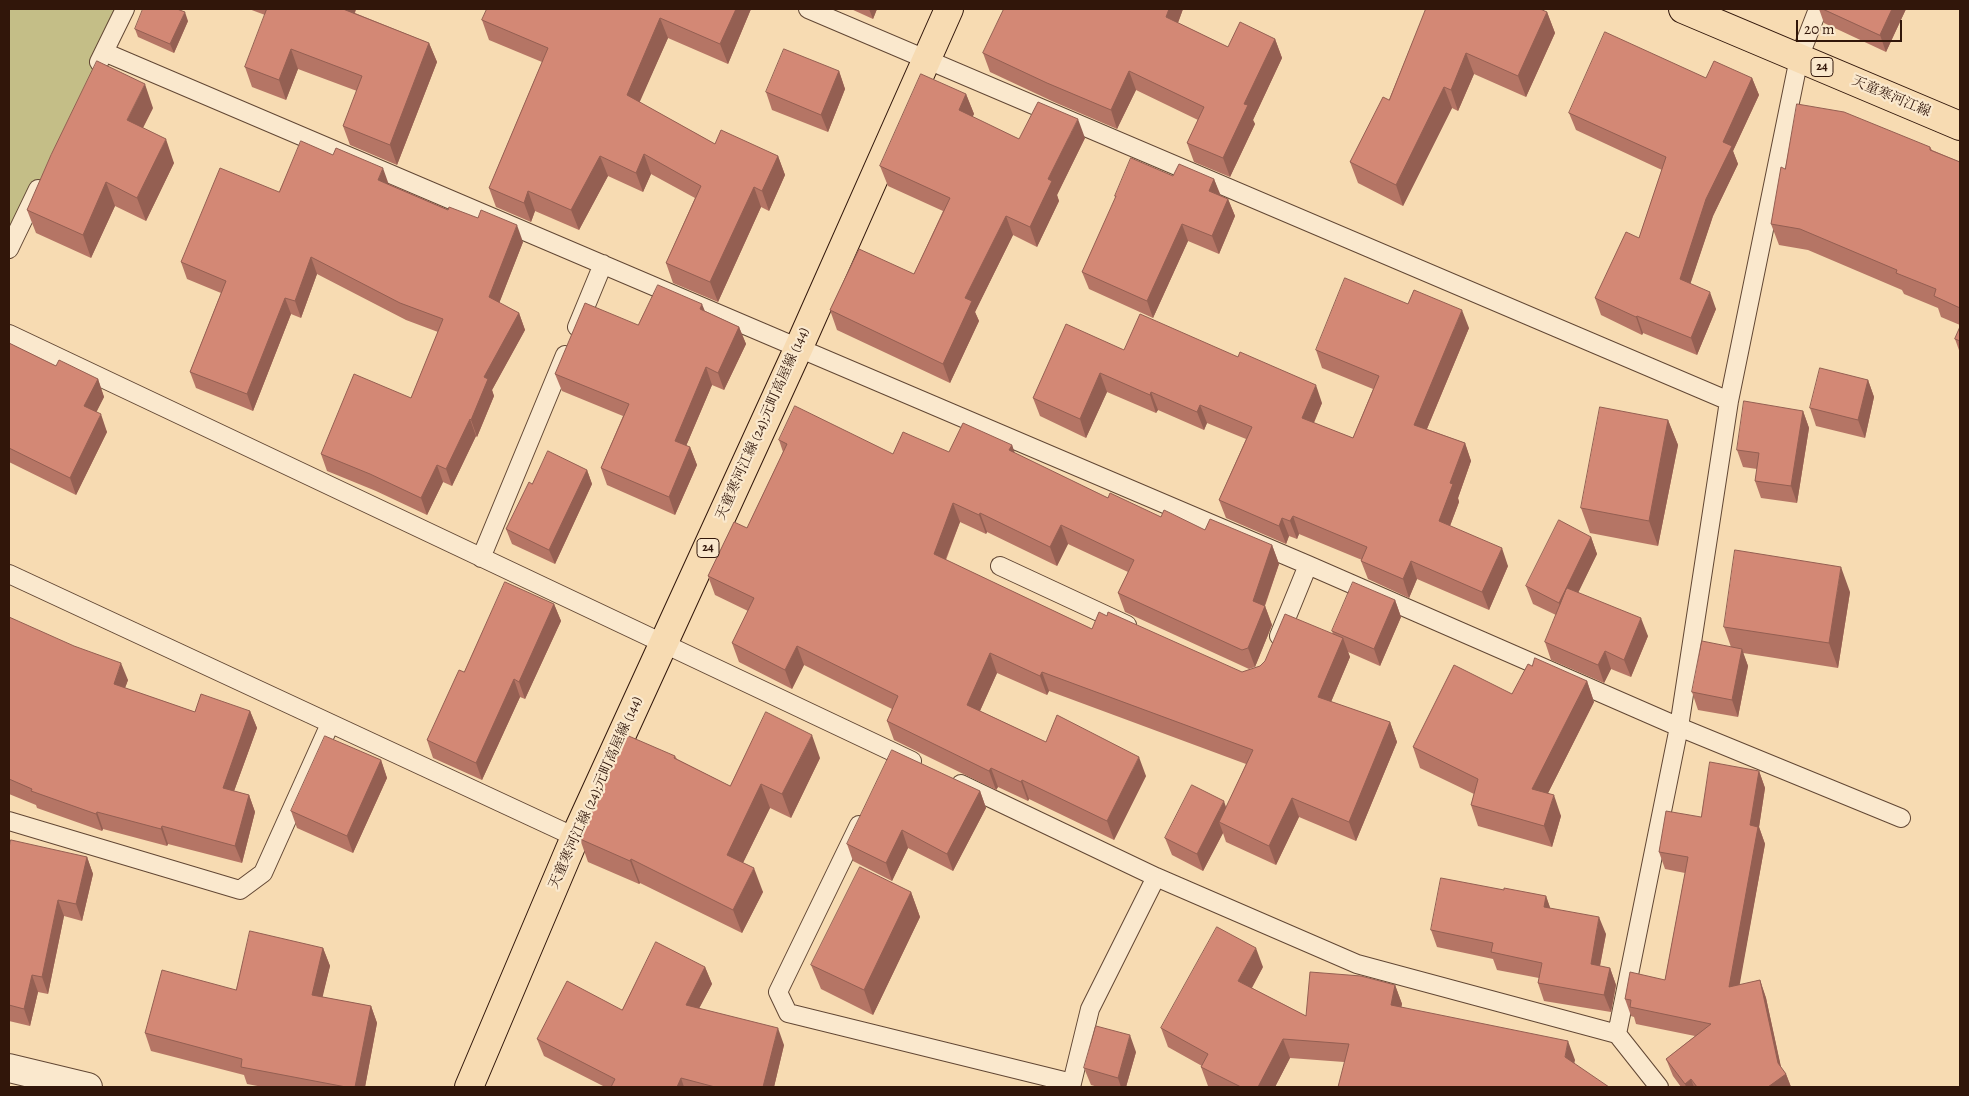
<!DOCTYPE html>
<html>
<head>
<meta charset="utf-8">
<style>
  body { margin:0 }
  #map { position:relative; width:1969px; height:1096px; overflow:hidden; background:#f7dbb2; font-family:Alegreya,serif }
  canvas { display:block }
  .frame { position:absolute; inset:0; border:10px solid #31160a; pointer-events:none }
  .scale { position:absolute; left:1796px; top:20px; width:106px; height:22px; box-sizing:border-box; border:2px solid #31160a; border-top:0; padding-left:6px; font-size:15px; line-height:18px; white-space:nowrap; color:#31160a; -webkit-text-stroke:4px #fae8cd; paint-order:stroke }
</style>
</head>
<body>
<div id="map">
<canvas width="1969" height="1096"></canvas>
<div class="frame"></div>
<div class="scale">20 m</div>
</div>
<script>
const context = document.querySelector('canvas').getContext('2d');
context.lineJoin = 'round';
function fillPath(path, color) { context.fillStyle = color; context.fill(path, 'evenodd'); }
function strokePath(path, color, width, dash) { context.strokeStyle = color; context.lineWidth = width; context.lineCap = dash ? 'butt' : 'round'; context.setLineDash(dash || []); context.stroke(path); }
function drawText(font, color, halo, rows, align = 'center') {
  context.font = font + ' Alegreya,"Noto Serif JP",serif'; context.lineWidth = 4.5; context.setLineDash([]); context.textBaseline = 'middle'; context.strokeStyle = halo; context.fillStyle = color; for (const [text, x, y, turn = 0] of rows) {
    context.save(); context.translate(x, y); context.rotate((+turn || 0) * Math.PI / 180); context.textAlign = isNaN(turn) ? turn : align; if (halo) context.strokeText(text, 0, 0); context.fillText(text, 0, 0); context.restore();
  }
}
fillPath(new Path2D(`
  M 9,9 L 125,9 L 9,249 Z`), '#c4be87');
const service = new Path2D(`
  M 808,9 L 1729,401
  M 104,52 L 1308,565 L 1679,727 L 1901,818
  M 99,62 L 125,9
  M 9,249 L 38,189
  M 577,327 L 603,264
  M 9,334 L 912,761
  M 481,558 L 565,355
  M 1000,566 L 1127,625
  M 9,574 L 575,837
  M 1279,636 L 1308,565
  M 961,784 L 1156,877 L 1357,964 L 1617,1034
  M 9,821 L 240,890 L 263,873 L 330,724
  M 859,825 L 778,992 L 788,1013 L 1072,1083
  M 1071,1087 L 1090,1009 L 1156,877
  M 1659,1087 L 1617,1034 L 1679,727 L 1729,401 L 1799,58 L 1818,9`);
const tertiary = new Path2D(`
  M 9,1068 L 88,1087`);
const primary = new Path2D(`
  M 1683,9 L 1960,126
  M 469,1087 L 575,837 L 799,347 L 949,9`);
strokePath(service, '#624734', 20);
strokePath(tertiary, '#624734', 30);
strokePath(primary, '#31160a', 30);
strokePath(service, '#fae8cd', 18);
strokePath(tertiary, '#fae8cd', 28);
strokePath(primary, '#f7dbb2', 28);
fillPath(new Path2D(`
  M 249,9 L 356,9 L 355,13 L 429,43 L 437,62 L 397,165 L 350,145 L 343,126 L 357,91 L 298,69 L 286,100 L 252,87 L 245,67 L 265,15 Z
  M 487,9 L 751,9 L 728,64 L 668,38 L 639,102 L 715,144 L 778,156 L 785,175 L 769,211 L 761,207 L 718,302 L 673,283 L 666,263 L 695,198 L 651,174 L 643,192 L 608,176 L 579,230 L 535,211 L 531,222 L 496,207 L 489,188 L 542,62 L 489,40 L 482,20 Z
  M 851,9 L 877,9 L 873,19 Z
  M 1004,9 L 1183,9 L 1178,23 L 1228,47 L 1275,39 L 1282,58 L 1253,120 L 1255,124 L 1230,177 L 1194,162 L 1187,143 L 1198,120 L 1136,90 L 1117,129 L 1054,102 L 990,72 L 983,53 Z
  M 1426,9 L 1547,12 L 1555,33 L 1526,97 L 1474,74 L 1458,111 L 1452,108 L 1403,206 L 1358,183 L 1350,162 L 1389,100 Z
  M 1819,9 L 1906,9 L 1886,52 L 1824,23 Z
  M 188,21 L 174,53 L 138,37 L 135,29 Z
  M 839,71 L 845,89 L 828,132 L 772,110 L 766,92 Z
  M 1706,78 L 1752,78 L 1759,95 L 1733,151 L 1738,164 L 1713,216 L 1690,284 L 1716,309 L 1697,355 L 1643,333 L 1642,335 L 1601,315 L 1595,298 L 1639,238 L 1662,170 L 1576,130 L 1569,113 Z
  M 966,94 L 974,114 L 972,117 L 1019,139 L 1085,138 L 1057,195 L 1059,201 L 1037,247 L 1013,235 L 975,312 L 979,321 L 950,383 L 837,330 L 830,310 L 914,274 L 943,211 L 888,186 L 880,166 Z
  M 153,108 L 143,128 L 174,163 L 146,221 L 115,206 L 91,258 L 36,233 L 27,210 Z
  M 1930,147 L 1932,150 L 1960,162 L 1960,325 L 1941,317 L 1938,308 L 1904,294 L 1902,290 L 1808,250 L 1779,245 L 1771,224 L 1785,169 Z
  M 1214,179 L 1220,196 L 1228,199 L 1235,216 L 1219,254 L 1188,241 L 1153,318 L 1089,289 L 1082,272 L 1116,198 L 1115,196 Z
  M 389,184 L 523,242 L 499,303 L 519,313 L 525,330 L 492,390 L 494,396 L 477,437 L 476,436 L 452,486 L 443,482 L 427,515 L 376,491 L 327,471 L 321,454 L 411,398 L 438,332 L 406,320 L 317,274 L 301,318 L 291,314 L 253,411 L 196,388 L 190,372 L 221,293 L 187,279 L 181,262 L 279,192 Z
  M 705,311 L 739,327 L 746,344 L 724,390 L 712,385 L 686,446 L 690,447 L 697,465 L 675,515 L 607,485 L 601,468 L 623,416 L 562,391 L 555,374 L 638,325 Z
  M 1960,327 L 1960,353 L 1955,339 Z
  M 1469,328 L 1427,429 L 1465,443 L 1471,461 L 1458,498 L 1459,502 L 1450,526 L 1508,566 L 1489,610 L 1417,579 L 1409,598 L 1368,579 L 1361,561 L 1362,560 L 1299,534 L 1297,539 L 1289,536 L 1286,544 L 1226,518 L 1219,500 L 1246,439 L 1207,423 L 1204,430 L 1158,410 L 1156,413 L 1107,392 L 1086,438 L 1040,416 L 1033,398 L 1124,350 L 1322,403 L 1314,423 L 1353,438 L 1373,389 L 1322,368 L 1316,350 Z
  M 9,343 L 56,366 L 98,379 L 104,397 L 96,412 L 107,432 L 76,495 L 9,462 Z
  M 1868,380 L 1874,397 L 1865,438 L 1816,426 L 1810,408 Z
  M 1803,411 L 1809,428 L 1797,503 L 1761,498 L 1755,481 L 1757,469 L 1743,467 L 1737,450 Z
  M 1668,420 L 1678,445 L 1658,546 L 1590,533 L 1581,508 Z
  M 779,440 L 893,454 L 949,452 L 1012,445 L 1014,453 L 1108,498 L 1161,517 L 1205,530 L 1272,545 L 1279,564 L 1265,606 L 1272,625 L 1255,667 L 1249,669 L 1125,612 L 1118,593 L 1128,572 L 1068,544 L 1057,566 L 987,532 L 986,534 L 960,522 L 946,560 L 1092,629 L 1242,672 L 1260,666 L 1333,634 L 1332,631 L 1395,600 L 1401,617 L 1380,666 L 1348,652 L 1350,657 L 1331,702 L 1390,722 L 1397,742 L 1356,841 L 1299,817 L 1276,865 L 1226,842 L 1223,833 L 1203,871 L 1172,855 L 1165,838 L 1226,808 L 1246,764 L 1049,691 L 1047,695 L 997,673 L 980,711 L 1046,742 L 1146,776 L 1114,840 L 1029,799 L 1028,801 L 998,787 L 996,790 L 894,740 L 887,721 L 892,709 L 804,665 L 792,689 L 739,662 L 732,643 L 748,611 L 715,595 L 708,576 L 747,528 L 783,452 Z
  M 587,470 L 592,484 L 555,564 L 512,544 L 506,529 L 532,484 Z
  M 1591,537 L 1597,554 L 1578,592 L 1648,636 L 1631,677 L 1611,669 L 1604,683 L 1551,660 L 1545,642 L 1556,615 L 1533,604 L 1526,586 Z
  M 1850,592 L 1838,668 L 1743,653 L 1748,666 L 1738,717 L 1698,710 L 1692,692 L 1731,647 L 1724,627 Z
  M 554,604 L 561,621 L 525,699 L 520,697 L 482,780 L 433,758 L 427,740 L 464,672 Z
  M 9,617 L 128,680 L 125,688 L 195,712 L 250,711 L 257,728 L 234,791 L 249,795 L 255,812 L 242,863 L 168,844 L 167,846 L 103,829 L 102,831 L 37,808 L 36,805 L 9,794 Z
  M 1532,666 L 1587,681 L 1594,702 L 1548,793 L 1561,816 L 1552,847 L 1478,826 L 1471,805 L 1474,794 L 1420,768 L 1413,747 L 1512,694 Z
  M 675,756 L 677,759 L 730,786 L 820,758 L 791,818 L 770,808 L 743,863 L 763,892 L 742,933 L 640,883 L 639,884 L 588,862 L 580,839 Z
  M 381,760 L 387,778 L 353,853 L 297,828 L 291,811 Z
  M 1759,771 L 1765,788 L 1759,827 L 1765,844 L 1739,985 L 1760,980 L 1766,998 L 1781,1068 L 1786,1074 L 1791,1087 L 1681,1087 L 1673,1076 L 1666,1059 L 1695,1036 L 1636,1024 L 1634,1017 L 1631,1016 L 1625,999 L 1665,980 L 1685,873 L 1665,869 L 1659,852 L 1701,817 Z
  M 980,791 L 986,808 L 953,871 L 908,848 L 892,881 L 853,861 L 847,844 Z
  M 9,848 L 87,857 L 93,874 L 82,921 L 64,916 L 48,994 L 38,992 L 30,1026 L 9,1021 Z
  M 1504,890 L 1546,896 L 1550,908 L 1606,934 L 1600,966 L 1610,968 L 1616,985 L 1611,1012 L 1544,1001 L 1538,983 L 1539,978 L 1497,970 L 1493,959 L 1437,947 L 1431,930 Z
  M 911,892 L 920,917 L 873,1015 L 821,989 L 811,965 Z
  M 323,948 L 330,966 L 322,997 L 371,1006 L 377,1023 L 365,1087 L 263,1087 L 247,1084 L 244,1075 L 151,1051 L 145,1033 Z
  M 705,967 L 712,984 L 699,1008 L 784,1045 L 774,1087 L 605,1087 L 544,1056 L 537,1039 L 622,1010 Z
  M 1263,967 L 1252,988 L 1306,1016 L 1395,985 L 1402,1004 L 1401,1007 L 1575,1060 L 1344,1062 L 1290,1058 L 1275,1087 L 1211,1087 L 1208,1086 L 1201,1067 L 1202,1066 L 1168,1047 L 1161,1028 Z
  M 1136,1052 L 1126,1087 L 1098,1087 L 1091,1085 L 1084,1068 Z`), '#b57565');
fillPath(new Path2D(`
  M 342,9 L 356,9 L 349,28 Z
  M 736,9 L 751,9 L 728,64 L 720,44 Z
  M 869,9 L 877,9 L 873,19 Z
  M 1169,9 L 1183,9 L 1173,36 L 1166,17 Z
  M 1892,9 L 1906,9 L 1886,52 L 1880,35 Z
  M 185,12 L 188,21 L 174,53 L 170,44 Z
  M 1547,12 L 1555,33 L 1526,97 L 1518,76 Z
  M 660,18 L 668,38 L 634,115 L 627,95 Z
  M 1275,39 L 1282,58 L 1253,120 L 1255,124 L 1230,177 L 1223,158 L 1244,104 Z
  M 429,43 L 437,62 L 397,165 L 390,145 Z
  M 291,49 L 298,69 L 286,100 L 279,80 Z
  M 1466,53 L 1474,74 L 1458,111 L 1451,90 Z
  M 839,71 L 845,89 L 828,132 L 821,115 Z
  M 1129,71 L 1136,90 L 1117,129 L 1111,110 Z
  M 1752,78 L 1759,95 L 1733,151 L 1738,164 L 1713,216 L 1686,297 L 1680,279 L 1723,142 Z
  M 145,84 L 153,108 L 135,143 L 127,120 Z
  M 1444,87 L 1452,108 L 1403,206 L 1396,185 Z
  M 966,94 L 974,114 L 966,130 L 959,110 Z
  M 1078,119 L 1085,138 L 1057,195 L 1059,201 L 1037,247 L 1030,227 L 1048,179 Z
  M 166,139 L 174,163 L 146,221 L 137,198 Z
  M 644,154 L 651,174 L 643,192 L 636,173 Z
  M 600,156 L 608,176 L 579,230 L 571,210 Z
  M 778,156 L 785,175 L 769,211 L 762,191 Z
  M 383,168 L 389,185 L 378,180 Z
  M 1214,179 L 1221,196 L 1209,191 Z
  M 106,182 L 115,206 L 91,258 L 83,235 Z
  M 754,187 L 761,207 L 718,302 L 710,282 Z
  M 528,191 L 535,211 L 531,222 L 524,203 Z
  M 1228,199 L 1235,216 L 1219,254 L 1212,236 Z
  M 1006,216 L 1013,235 L 975,312 L 979,321 L 950,383 L 943,364 L 965,298 Z
  M 1182,224 L 1188,241 L 1153,318 L 1147,301 Z
  M 517,225 L 523,242 L 495,314 L 489,297 Z
  M 311,257 L 317,274 L 301,318 L 295,301 Z
  M 1710,292 L 1716,309 L 1697,355 L 1691,338 Z
  M 285,298 L 291,314 L 253,411 L 247,394 Z
  M 702,304 L 709,321 L 700,309 Z
  M 1462,310 L 1469,328 L 1421,443 L 1414,425 Z
  M 519,313 L 525,330 L 492,390 L 494,396 L 477,437 L 471,420 L 484,377 Z
  M 1637,316 L 1643,333 L 1642,335 L 1636,317 Z
  M 739,327 L 746,344 L 724,390 L 718,373 Z
  M 706,367 L 712,385 L 681,458 L 675,441 Z
  M 1100,373 L 1107,392 L 1086,438 L 1080,419 Z
  M 98,379 L 104,397 L 91,423 L 84,406 Z
  M 1868,380 L 1874,397 L 1865,438 L 1858,420 Z
  M 1316,385 L 1322,403 L 1308,436 L 1302,418 Z
  M 1151,392 L 1158,410 L 1156,413 L 1150,395 Z
  M 1200,405 L 1207,423 L 1204,430 L 1197,412 Z
  M 1803,411 L 1809,428 L 1797,503 L 1791,486 Z
  M 101,414 L 107,432 L 76,495 L 70,478 Z
  M 470,419 L 476,436 L 452,486 L 446,469 Z
  M 1668,420 L 1678,445 L 1658,546 L 1649,521 Z
  M 1465,443 L 1471,461 L 1458,498 L 1459,502 L 1445,539 L 1439,521 L 1450,483 Z
  M 1012,445 L 1019,464 L 1009,450 Z
  M 690,447 L 697,465 L 675,515 L 669,497 Z
  M 437,465 L 443,482 L 427,515 L 421,498 Z
  M 587,470 L 592,484 L 555,564 L 549,550 Z
  M 953,503 L 960,522 L 940,573 L 934,554 Z
  M 980,513 L 987,532 L 986,534 L 979,515 Z
  M 1293,516 L 1299,534 L 1297,539 L 1290,521 Z
  M 1282,518 L 1289,536 L 1286,544 L 1279,526 Z
  M 1061,525 L 1068,544 L 1057,566 L 1050,547 Z
  M 1591,537 L 1597,554 L 1565,620 L 1559,603 Z
  M 1272,545 L 1279,564 L 1262,613 L 1265,606 L 1272,625 L 1255,667 L 1248,648 L 1253,601 Z
  M 1502,548 L 1508,566 L 1489,610 L 1482,592 Z
  M 1411,561 L 1417,579 L 1409,598 L 1403,579 Z
  M 1841,567 L 1850,592 L 1838,668 L 1829,643 Z
  M 1395,600 L 1401,617 L 1380,666 L 1374,649 Z
  M 554,604 L 561,621 L 525,699 L 519,682 Z
  M 1641,618 L 1648,636 L 1631,677 L 1624,660 Z
  M 1343,638 L 1350,657 L 1325,716 L 1318,697 Z
  M 797,646 L 804,665 L 792,689 L 785,670 Z
  M 1742,649 L 1748,666 L 1738,717 L 1732,700 Z
  M 1605,651 L 1611,669 L 1604,683 L 1598,665 Z
  M 990,653 L 997,673 L 974,724 L 967,705 Z
  M 121,663 L 128,680 L 120,701 L 114,684 Z
  M 1042,672 L 1049,691 L 1047,695 L 1040,676 Z
  M 514,679 L 520,697 L 482,780 L 476,763 Z
  M 1587,681 L 1594,702 L 1540,809 L 1532,789 Z
  M 250,711 L 257,728 L 229,805 L 223,788 Z
  M 1390,722 L 1397,742 L 1356,841 L 1349,822 Z
  M 812,735 L 820,758 L 791,818 L 782,794 Z
  M 1139,757 L 1146,776 L 1114,840 L 1107,821 Z
  M 381,760 L 387,778 L 353,853 L 347,836 Z
  M 991,768 L 998,787 L 996,790 L 989,771 Z
  M 1759,771 L 1765,788 L 1759,827 L 1765,844 L 1736,1005 L 1729,987 L 1750,825 Z
  M 1022,780 L 1029,799 L 1028,801 L 1021,782 Z
  M 761,784 L 770,808 L 735,879 L 727,855 Z
  M 980,791 L 986,808 L 953,871 L 947,854 Z
  M 249,795 L 255,812 L 242,863 L 235,846 Z
  M 1554,795 L 1561,816 L 1552,847 L 1544,826 Z
  M 1292,798 L 1299,817 L 1276,865 L 1269,846 Z
  M 1224,801 L 1230,819 L 1219,822 L 1223,833 L 1203,871 L 1197,854 Z
  M 97,812 L 103,829 L 102,831 L 96,814 Z
  M 162,826 L 168,844 L 167,846 L 161,829 Z
  M 902,830 L 908,848 L 892,881 L 886,863 Z
  M 87,857 L 93,874 L 82,921 L 76,904 Z
  M 631,859 L 640,883 L 639,884 L 630,861 Z
  M 754,868 L 763,892 L 742,933 L 733,910 Z
  M 911,892 L 920,917 L 873,1015 L 864,990 Z
  M 1546,896 L 1552,913 L 1544,907 Z
  M 58,900 L 64,916 L 48,994 L 42,977 Z
  M 1599,917 L 1606,934 L 1597,981 L 1591,964 Z
  M 323,948 L 330,966 L 319,1012 L 312,995 Z
  M 1256,948 L 1263,967 L 1245,1000 L 1238,981 Z
  M 705,967 L 712,984 L 692,1022 L 686,1005 Z
  M 1610,968 L 1616,985 L 1611,1012 L 1604,995 Z
  M 32,975 L 38,992 L 30,1026 L 24,1009 Z
  M 1760,980 L 1766,998 L 1783,1076 L 1786,1074 L 1791,1087 L 1768,1087 L 1778,1063 Z
  M 1395,985 L 1402,1004 L 1398,1024 L 1391,1005 Z
  M 371,1006 L 377,1023 L 365,1087 L 355,1087 Z
  M 778,1028 L 784,1045 L 774,1087 L 763,1087 Z
  M 1130,1035 L 1136,1052 L 1126,1087 L 1121,1087 L 1118,1078 Z
  M 1283,1039 L 1290,1058 L 1275,1087 L 1258,1087 Z
  M 1568,1041 L 1575,1060 L 1572,1076 L 1565,1057 Z
  M 681,1078 L 684,1087 L 677,1087 Z
  M 1691,1079 L 1694,1087 L 1686,1087 L 1685,1084 Z`), '#945f52');
const building = new Path2D(`
  M 143,9 L 177,9 L 185,12 L 170,44 L 135,29 Z
  M 267,9 L 343,9 L 429,43 L 390,145 L 343,126 L 362,76 L 291,49 L 279,80 L 245,67 Z
  M 487,9 L 736,9 L 720,44 L 660,18 L 627,95 L 715,144 L 721,130 L 778,156 L 762,191 L 754,187 L 710,282 L 666,263 L 701,186 L 644,154 L 636,173 L 600,156 L 571,210 L 528,191 L 524,203 L 489,188 L 548,48 L 482,20 Z
  M 1004,9 L 1169,9 L 1166,17 L 1228,47 L 1240,22 L 1275,39 L 1244,104 L 1248,105 L 1223,158 L 1187,143 L 1204,107 L 1129,71 L 1111,110 L 1047,83 L 983,53 Z
  M 1426,9 L 1540,9 L 1547,12 L 1518,76 L 1466,53 L 1451,90 L 1444,87 L 1396,185 L 1350,162 L 1383,97 L 1389,100 Z
  M 1823,9 L 1892,9 L 1880,35 Z
  M 1605,32 L 1706,78 L 1714,61 L 1752,78 L 1723,142 L 1732,146 L 1706,199 L 1680,279 L 1710,292 L 1691,338 L 1637,316 L 1636,317 L 1595,298 L 1626,232 L 1639,238 L 1666,157 L 1569,113 Z
  M 784,49 L 839,71 L 821,115 L 766,92 Z
  M 97,61 L 145,84 L 127,120 L 166,139 L 137,198 L 106,182 L 83,235 L 27,210 L 51,155 Z
  M 921,74 L 966,94 L 959,110 L 1019,139 L 1038,102 L 1078,119 L 1048,179 L 1052,181 L 1030,227 L 1006,216 L 965,298 L 972,301 L 943,364 L 830,310 L 859,249 L 914,274 L 950,198 L 880,166 Z
  M 1797,104 L 1844,112 L 1930,147 L 1930,150 L 1960,162 L 1960,308 L 1934,296 L 1936,289 L 1896,273 L 1897,270 L 1800,229 L 1771,224 L 1781,167 L 1785,169 Z
  M 301,141 L 333,155 L 336,148 L 383,168 L 378,180 L 448,210 L 449,207 L 478,218 L 481,210 L 517,225 L 489,297 L 519,313 L 484,377 L 488,379 L 471,420 L 470,419 L 446,469 L 437,465 L 421,498 L 370,474 L 321,454 L 354,374 L 411,398 L 443,319 L 400,303 L 311,257 L 295,301 L 285,298 L 247,394 L 190,372 L 226,281 L 181,262 L 220,168 L 279,192 Z
  M 1131,158 L 1173,176 L 1179,164 L 1214,179 L 1209,191 L 1228,199 L 1212,236 L 1182,224 L 1147,301 L 1082,272 L 1116,196 L 1115,196 Z
  M 1345,278 L 1408,304 L 1414,290 L 1462,310 L 1414,425 L 1465,443 L 1450,483 L 1453,484 L 1439,521 L 1502,548 L 1482,592 L 1411,561 L 1403,579 L 1361,561 L 1367,547 L 1293,516 L 1290,521 L 1282,518 L 1279,526 L 1219,500 L 1252,427 L 1200,405 L 1197,412 L 1151,392 L 1150,395 L 1100,373 L 1080,419 L 1033,398 L 1066,324 L 1124,350 L 1140,314 L 1238,357 L 1240,352 L 1316,385 L 1302,418 L 1353,438 L 1379,376 L 1316,350 Z
  M 658,285 L 702,304 L 700,309 L 739,327 L 718,373 L 706,367 L 675,441 L 690,447 L 669,497 L 601,468 L 629,404 L 555,374 L 585,303 L 638,325 Z
  M 1960,327 L 1960,341 L 1955,339 Z
  M 9,343 L 56,366 L 59,360 L 98,379 L 84,406 L 101,414 L 70,478 L 9,448 Z
  M 1820,368 L 1868,380 L 1858,420 L 1810,408 Z
  M 1744,401 L 1803,411 L 1791,486 L 1755,481 L 1759,453 L 1737,450 Z
  M 795,406 L 893,454 L 903,432 L 949,452 L 963,423 L 1012,445 L 1009,450 L 1108,498 L 1110,493 L 1161,517 L 1164,510 L 1205,530 L 1210,519 L 1272,545 L 1253,601 L 1265,606 L 1248,648 L 1242,650 L 1118,593 L 1134,560 L 1061,525 L 1050,547 L 980,513 L 979,515 L 953,503 L 934,554 L 1092,629 L 1099,612 L 1107,616 L 1108,612 L 1242,672 L 1260,666 L 1265,661 L 1285,614 L 1343,638 L 1318,697 L 1390,722 L 1349,822 L 1292,798 L 1269,846 L 1219,822 L 1253,750 L 1042,672 L 1040,676 L 990,653 L 967,705 L 1046,742 L 1057,715 L 1139,757 L 1107,821 L 1022,780 L 1021,782 L 991,768 L 989,771 L 887,721 L 898,696 L 797,646 L 785,670 L 732,643 L 754,598 L 708,576 L 734,522 L 747,528 L 787,444 L 779,440 Z
  M 1600,407 L 1668,420 L 1649,521 L 1581,508 Z
  M 548,451 L 587,470 L 549,550 L 506,529 L 529,482 L 532,484 Z
  M 1559,520 L 1591,537 L 1559,603 L 1526,586 Z
  M 1735,550 L 1841,567 L 1829,643 L 1724,627 Z
  M 505,582 L 554,604 L 519,682 L 514,679 L 476,763 L 427,740 L 459,670 L 464,672 Z
  M 1353,582 L 1395,600 L 1374,649 L 1332,631 Z
  M 1567,588 L 1641,618 L 1624,660 L 1605,651 L 1598,665 L 1545,642 Z
  M 9,617 L 74,646 L 121,663 L 114,684 L 195,712 L 201,694 L 250,711 L 223,788 L 249,795 L 235,846 L 162,826 L 161,829 L 97,812 L 96,814 L 31,791 L 32,789 L 9,779 Z
  M 1702,641 L 1742,649 L 1732,700 L 1692,692 Z
  M 1535,658 L 1587,681 L 1532,789 L 1554,795 L 1544,826 L 1471,805 L 1478,779 L 1413,747 L 1454,665 L 1512,694 L 1528,664 L 1532,666 Z
  M 766,712 L 812,735 L 782,794 L 761,784 L 727,855 L 754,868 L 733,910 L 631,859 L 630,861 L 580,839 L 624,734 L 675,756 L 674,758 L 730,786 Z
  M 325,736 L 381,760 L 347,836 L 291,811 Z
  M 892,750 L 980,791 L 947,854 L 902,830 L 886,863 L 847,844 Z
  M 1710,762 L 1759,771 L 1750,825 L 1758,827 L 1729,987 L 1760,980 L 1778,1063 L 1786,1074 L 1768,1087 L 1697,1087 L 1691,1079 L 1685,1084 L 1666,1059 L 1711,1024 L 1630,1007 L 1631,1000 L 1625,999 L 1630,972 L 1665,980 L 1688,857 L 1659,852 L 1666,811 L 1701,817 Z
  M 1192,785 L 1224,801 L 1197,854 L 1165,838 Z
  M 11,840 L 87,857 L 76,904 L 58,900 L 42,977 L 32,975 L 24,1009 L 9,1005 L 9,848 Z
  M 860,867 L 911,892 L 864,990 L 811,965 Z
  M 1441,878 L 1504,890 L 1504,888 L 1546,896 L 1544,907 L 1599,917 L 1591,964 L 1610,968 L 1604,995 L 1538,983 L 1542,963 L 1491,952 L 1493,943 L 1431,930 Z
  M 1217,927 L 1256,948 L 1238,981 L 1306,1016 L 1310,972 L 1361,976 L 1395,985 L 1391,1005 L 1568,1041 L 1565,1057 L 1609,1087 L 1338,1087 L 1349,1044 L 1283,1039 L 1258,1087 L 1241,1087 L 1201,1067 L 1208,1054 L 1161,1028 Z
  M 250,931 L 323,948 L 312,995 L 371,1006 L 355,1087 L 346,1087 L 241,1067 L 242,1059 L 145,1033 L 162,970 L 236,990 Z
  M 656,942 L 705,967 L 686,1005 L 778,1028 L 763,1087 L 715,1087 L 681,1078 L 677,1087 L 611,1087 L 615,1079 L 537,1039 L 567,981 L 622,1010 Z
  M 1096,1026 L 1130,1035 L 1118,1078 L 1084,1068 Z`);
fillPath(building, '#d38875');
strokePath(building, '#945f52', 1);
for (const [x, y, w] of [
  [1822,67,22],
  [708,548,22]
]) { const box = new Path2D(); box.roundRect(x - w / 2, y - 9.5, w, 19, 4); context.fillStyle = '#fae8cd'; context.fill(box); strokePath(box, '#31160a', 1); }
drawText('bold 12px', '#31160a', null, [
  ["24",1822,67],
  ["24",708,548]
]);
drawText('14px', '#31160a', '#fae8cd', [
  ["天童寒河江線",1891,97,23],
  ["天童寒河江線 (24);元町高屋線 (144)",763,424,-66],
  ["天童寒河江線 (24);元町高屋線 (144)",596,793,-66]
]);
</script>
</body>
</html>
